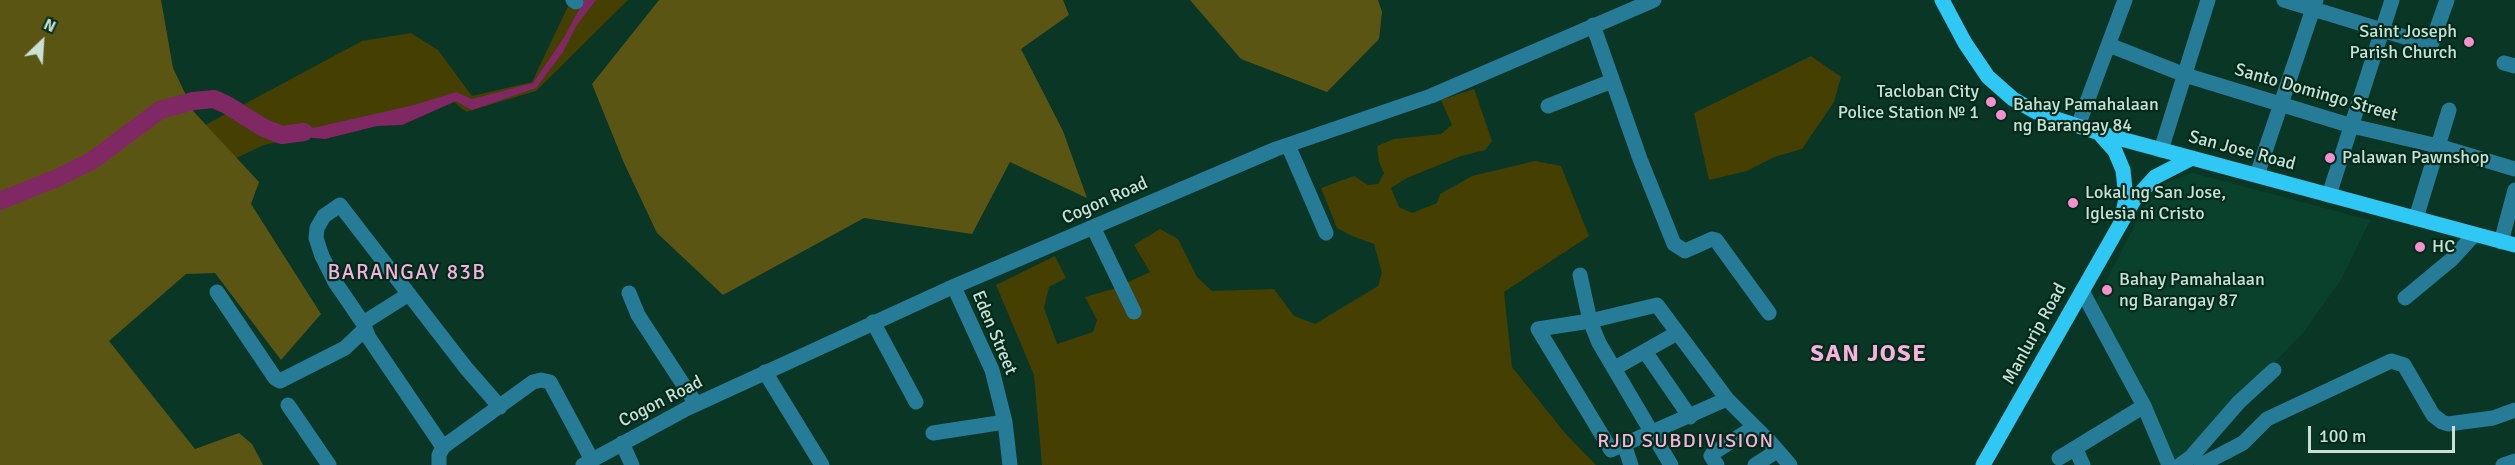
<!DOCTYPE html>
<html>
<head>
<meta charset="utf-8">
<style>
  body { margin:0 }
  #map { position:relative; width:2515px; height:465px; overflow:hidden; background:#0a3625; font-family:Signika,sans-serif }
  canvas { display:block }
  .north { position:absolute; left:12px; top:12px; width:60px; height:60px; -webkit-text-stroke:4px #002b1b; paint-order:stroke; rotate:25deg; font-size:16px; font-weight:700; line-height:24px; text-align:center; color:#cae0d4 }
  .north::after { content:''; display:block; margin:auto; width:21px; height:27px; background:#cae0d4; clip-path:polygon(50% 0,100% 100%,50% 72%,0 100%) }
  .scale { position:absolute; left:2308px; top:426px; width:147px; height:27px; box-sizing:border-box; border:3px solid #cae0d4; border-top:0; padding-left:8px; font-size:18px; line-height:21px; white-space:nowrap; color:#cae0d4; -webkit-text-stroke:4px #002b1b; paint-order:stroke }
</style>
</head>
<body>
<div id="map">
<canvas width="2515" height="465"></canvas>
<div class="north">N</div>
<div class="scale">100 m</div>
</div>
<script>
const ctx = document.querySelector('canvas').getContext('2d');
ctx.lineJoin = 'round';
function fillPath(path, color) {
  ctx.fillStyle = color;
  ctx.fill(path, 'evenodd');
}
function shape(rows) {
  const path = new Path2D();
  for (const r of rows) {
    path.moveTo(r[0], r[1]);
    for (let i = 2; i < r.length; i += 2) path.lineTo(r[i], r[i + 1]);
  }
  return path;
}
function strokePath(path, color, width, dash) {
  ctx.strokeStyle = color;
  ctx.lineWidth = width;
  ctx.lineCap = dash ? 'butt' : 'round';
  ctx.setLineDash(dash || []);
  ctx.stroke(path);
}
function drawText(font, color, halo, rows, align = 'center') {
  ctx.font = font + ' Signika,sans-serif';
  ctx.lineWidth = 4.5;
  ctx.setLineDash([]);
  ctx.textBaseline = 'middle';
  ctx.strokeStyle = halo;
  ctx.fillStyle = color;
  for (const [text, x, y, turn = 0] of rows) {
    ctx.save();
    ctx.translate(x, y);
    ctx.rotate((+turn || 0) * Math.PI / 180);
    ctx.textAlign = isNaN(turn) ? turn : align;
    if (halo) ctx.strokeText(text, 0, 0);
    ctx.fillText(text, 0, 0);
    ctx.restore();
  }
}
fillPath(shape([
  [2193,173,2370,220,2341,280,2303,333,2177,463,2095,303,2150,195,2164,183]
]), '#0a412d');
fillPath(shape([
  [571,0,628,0,536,91,466,112,453,101,264,145,0,269,0,235,362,41,411,33,438,50,472,96,532,82],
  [1811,56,1841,77,1834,102,1802,149,1774,157,1747,171,1709,180,1694,113],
  [1474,89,1492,141,1485,150,1461,156,1407,178,1391,188,1399,207,1412,213,1437,203,1440,194,1472,176,1535,161,1561,166,1589,236,1504,292,1512,367,1565,433,1596,465,1042,465,1034,375,996,285,1055,256,1066,278,1049,287,1044,308,1057,344,1093,332,1097,320,1085,297,1113,289,1150,272,1134,245,1160,229,1178,239,1197,277,1212,291,1274,289,1294,316,1315,324,1378,286,1382,273,1374,244,1352,236,1337,228,1321,188,1354,176,1368,185,1378,184,1384,173,1379,162,1377,146,1394,139,1441,134,1452,125,1441,100]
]), '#453f01');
fillPath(shape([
  [0,0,161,0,173,68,194,112,259,182,251,204,321,314,281,360,215,273,186,274,109,341,195,449,239,433,252,444,263,465,0,465],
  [659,0,1063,0,1069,15,1021,49,1063,131,1087,198,1010,162,972,234,864,218,723,295,657,233,624,163,592,84],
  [1190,0,1378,0,1382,12,1379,39,1327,92,1241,59]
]), '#5b5514');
fillPath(shape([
  [584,0,596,0,576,26,563,52,536,88,472,110,456,101,402,125,377,126,325,139,282,135,414,105,456,92,472,99,533,83,565,36]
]), '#802863');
strokePath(shape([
  [0,201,57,178,93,160,160,110,193,101,214,99,227,105,264,128,282,135,304,132]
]), '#802863', 18);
strokePath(shape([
  [573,0,576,2],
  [2284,0,2431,45,2447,0],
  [1593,25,1640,159,1674,244,1685,251,1712,239,1716,240,1769,313],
  [2109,45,2185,75,2352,126,2438,146,2515,169],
  [2504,63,2515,66],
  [1548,106,1612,81],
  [2078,126,2125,0],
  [1288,145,1326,233],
  [2161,150,2208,0],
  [2257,175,2316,0],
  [2329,195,2392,0],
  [2416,218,2449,110],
  [1093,227,1134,312],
  [2501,242,2515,190],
  [1580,275,1590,321,1599,343,1671,465],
  [954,287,992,370,1005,422,1010,465],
  [2082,291,2144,406,2169,465],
  [217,292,275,378,280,381,345,348,364,330],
  [629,293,638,315,696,404],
  [2405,298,2452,259,2474,235],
  [873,322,916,402],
  [363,323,409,294],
  [1646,353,1690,417],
  [1615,368,1677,333],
  [765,372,822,465],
  [1727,399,1611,450,1538,329,1590,321,1657,305,1727,399,1770,442,1790,465],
  [288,405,329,465],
  [933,433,1005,422],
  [622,443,632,465],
  [1624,444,1631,465],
  [443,447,369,338,363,323,335,282,322,256,316,238,317,228,324,216,340,205,466,368,500,407],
  [2075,448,2083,465],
  [2059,458,2144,406],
  [439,465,439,455,443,447,533,382,541,380,550,382,592,460],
  [583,465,686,409,948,289,1276,149,1431,96,1654,0],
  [1717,465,1711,456,1713,453,1754,427],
  [1755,465,1777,451],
  [2180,465,2191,457,2239,402,2274,370],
  [2201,465,2243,443,2267,419,2391,361,2404,365,2433,415,2442,422,2448,424,2493,418,2515,410],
  [2503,465,2515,461]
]), '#267c97', 15);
strokePath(shape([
  [1942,0,1965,43,1988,77,2013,99,2036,112,2099,133,2515,245],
  [2099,133,2115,151,2123,170,2126,199,2123,212],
  [1983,465,2134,200,2155,177,2192,158]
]), '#2fc7f4', 15);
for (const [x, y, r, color] of [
  [2469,42,6,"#f690cf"],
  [1991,102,6,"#f690cf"],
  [2001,115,6,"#f690cf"],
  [2330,158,6,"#f690cf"],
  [2073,203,6,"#f690cf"],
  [2420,247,6,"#f690cf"],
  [2107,290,6,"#f690cf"]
]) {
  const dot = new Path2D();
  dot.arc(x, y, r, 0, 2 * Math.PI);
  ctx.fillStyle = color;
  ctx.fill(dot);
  strokePath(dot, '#002b1b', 2);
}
drawText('18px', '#cae0d4', '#002b1b', [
  ["Saint Joseph",2457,32,"right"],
  ["Parish Church",2457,53,"right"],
  ["Tacloban City",1979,92,"right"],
  ["Police Station № 1",1979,113,"right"],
  ["Bahay Pamahalaan",2013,105],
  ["ng Barangay 84",2013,126],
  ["Palawan Pawnshop",2342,158],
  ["Lokal ng San Jose,",2085,193],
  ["Iglesia ni Cristo",2085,214],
  ["HC",2432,247],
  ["Bahay Pamahalaan",2119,280],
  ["ng Barangay 87",2119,301]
], 'left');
drawText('18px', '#cae0d4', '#002b1b', [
  ["Santo Domingo Street",2316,93,16],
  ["San Jose Road",2242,151,15],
  ["Cogon Road",1105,201,-24],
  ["Eden Street",994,333,67],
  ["Manlurip Road",2035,334,-61],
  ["Cogon Road",661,402,-27]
]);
ctx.letterSpacing = '1.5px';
drawText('20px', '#fab1dc', '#002b1b', [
  ["RJD SUBDIVISION",1686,442]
]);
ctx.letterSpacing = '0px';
ctx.letterSpacing = '1.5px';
drawText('21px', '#fab1dc', '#002b1b', [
  ["BARANGAY 83B",407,273]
]);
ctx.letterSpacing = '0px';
ctx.letterSpacing = '1.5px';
drawText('bold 24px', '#fab1dc', '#002b1b', [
  ["SAN JOSE",1869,355]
]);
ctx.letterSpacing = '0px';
</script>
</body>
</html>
